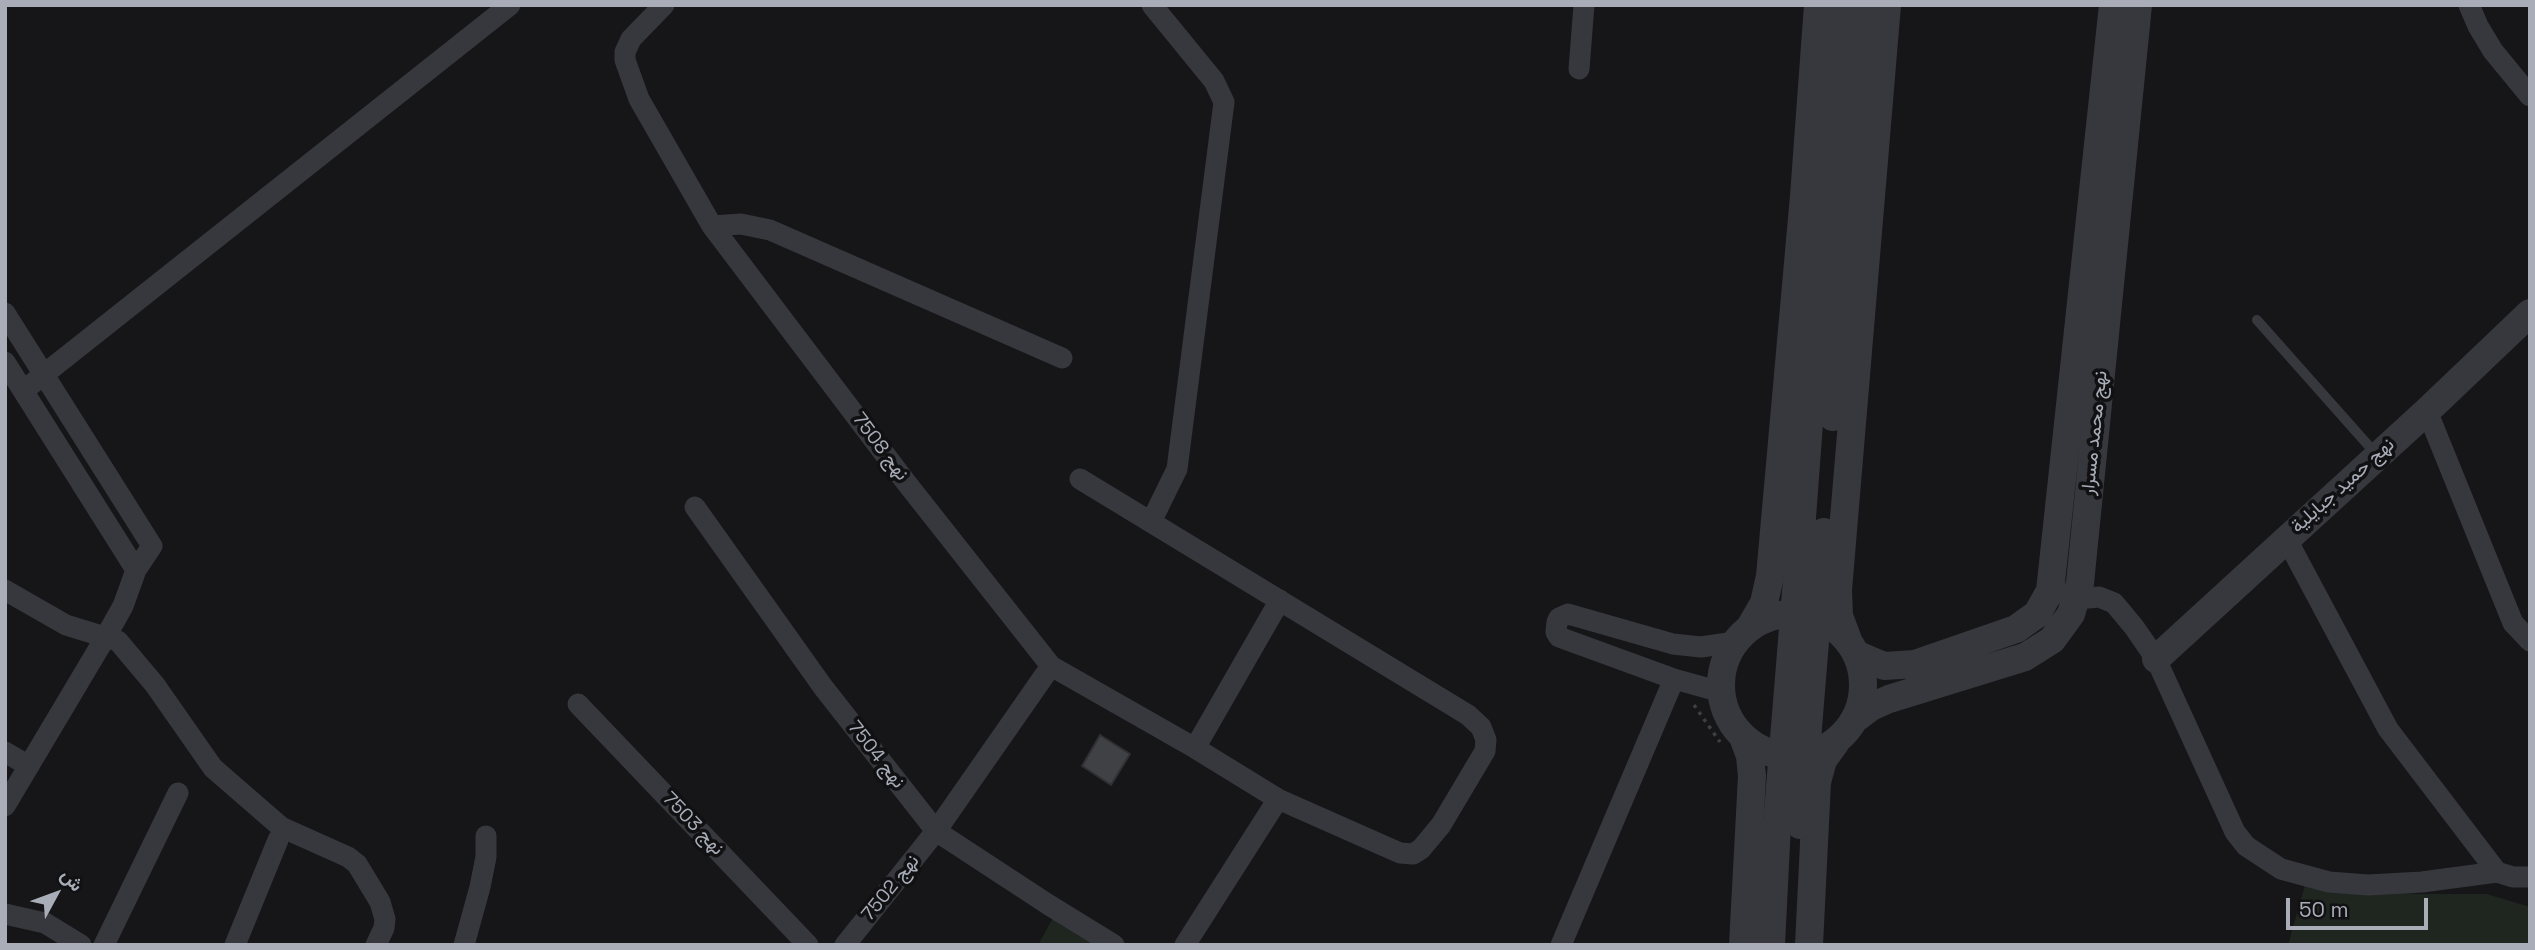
<!DOCTYPE html>
<html>
<head>
<meta charset="utf-8">
<style>
  body { margin:0 }
  #map { position:relative; width:2535px; height:950px; overflow:hidden; background:#161618; font-family:"Space Grotesk",Vazirmatn,sans-serif }
  canvas { display:block }
  .frame { position:absolute; inset:0; border:7px solid #a8adb8; pointer-events:none }
  .north { position:absolute; left:21px; top:859px; width:70px; height:70px; -webkit-text-stroke:5px #111113; paint-order:stroke; rotate:49deg; font-size:19px; font-weight:700; line-height:28px; text-align:center; color:#a8adb8 }
  .north::after { content:''; display:block; margin:auto; width:24px; height:32px; background:#a8adb8; clip-path:polygon(50% 0,100% 100%,50% 72%,0 100%) }
  .scale { position:absolute; left:2286px; top:898px; width:142px; height:32px; box-sizing:border-box; border:4px solid #a8adb8; border-top:0; padding-left:9px; font-size:21px; line-height:24px; white-space:nowrap; color:#a8adb8; -webkit-text-stroke:5px #111113; paint-order:stroke }
</style>
</head>
<body>
<div id="map">
<canvas width="2535" height="950"></canvas>
<div class="frame"></div>
<div class="north">ش</div>
<div class="scale">50 m</div>
</div>
<script>
const ctx = document.querySelector('canvas').getContext('2d');
ctx.lineJoin = 'round';
function fillPath(path, color) {
  ctx.fillStyle = color;
  ctx.fill(path, 'evenodd');
}
function shape(rows) {
  const path = new Path2D();
  for (const r of rows) {
    if (r.length === 3) {
      path.moveTo(r[0] + r[2], r[1]);
      path.arc(r[0], r[1], r[2], 0, 2 * Math.PI);
      continue;
    }
    path.moveTo(r[0], r[1]);
    for (let i = 2; i < r.length; i += 2) path.lineTo(r[i], r[i + 1]);
  }
  return path;
}
function strokePath(path, color, width, dash) {
  ctx.strokeStyle = color;
  ctx.lineWidth = width;
  ctx.lineCap = dash ? 'butt' : 'round';
  ctx.setLineDash(dash || []);
  ctx.stroke(path);
}
function drawText(font, color, halo, rows, align = 'center') {
  ctx.font = font + ' "Space Grotesk",Vazirmatn,sans-serif';
  ctx.lineWidth = 7;
  ctx.setLineDash([]);
  ctx.textBaseline = 'middle';
  ctx.strokeStyle = halo;
  ctx.fillStyle = color;
  for (const [text, x, y, turn = 0] of rows) {
    ctx.save();
    ctx.translate(x, y);
    ctx.rotate((+turn || 0) * Math.PI / 180);
    ctx.textAlign = isNaN(turn) ? turn : align;
    if (halo) ctx.strokeText(text, 0, 0);
    ctx.fillText(text, 0, 0);
    ctx.restore();
  }
}
fillPath(shape([
  [2305,885,2417,894,2487,894,2530,907,2530,945,2288,945],
  [1053,918,1101,945,1038,945]
]), '#1e261f');
const building = shape([
  [1100,735,1130,754,1111,785,1082,766,1100,735]
]);
fillPath(building, '#404145');
strokePath(building, '#303034', 2);
strokePath(shape([
  [1694,705,1720,742]
]), '#3d3f44', 3.5, [3.5, 5]);
strokePath(shape([
  [2257,320,2376,454]
]), '#37383d', 10);
strokePath(shape([
  [664,5,631,39,625,52,625,60,639,99,712,226,905,481,1051,666,1195,748,1278,799,1400,853,1413,854,1421,849,1441,825,1485,751,1486,740,1481,727,1468,715,1445,701,1080,479],
  [2469,5,2478,26,2493,51,2530,96],
  [1579,69,1584,5],
  [712,226,741,224,770,230,1062,358],
  [5,313,152,546,136,570,123,606,105,638,5,806],
  [5,362,136,570],
  [23,391,510,5],
  [2427,411,2513,623,2530,641],
  [695,507,823,687,936,831,1049,905,1114,945],
  [1151,522,1177,469,1224,102,1214,81,1152,5],
  [2286,538,2388,729,2497,872],
  [5,590,66,625,118,641,155,685,213,768,281,827,348,857,357,864,380,902,385,919,384,928,376,945],
  [2077,599,2099,597,2114,603,2134,627,2156,659,2235,832,2246,846,2281,869,2329,882,2368,885,2422,882,2497,872,2513,877,2530,877],
  [1721,692,1674,679,1559,637,1556,632,1557,622,1559,618,1568,614,1673,644,1701,647,1735,642],
  [578,704,808,945],
  [1195,748,1280,600],
  [5,752,29,766],
  [5,914,45,923,81,945],
  [104,945,178,793],
  [235,945,278,840],
  [464,945,480,887,486,857,486,836],
  [845,945,936,831,1051,666],
  [1185,945,1278,799],
  [1561,945,1674,679]
]), '#37383d', 21);
strokePath(shape([
  [1833,417,1864,5],
  [1801,531,1840,5],
  [1792,685,71],
  [1750,627,1764,603,1770,576,1804,196,1818,5],
  [1848,640,1839,616,1838,590,1887,5],
  [1856,654,1884,666,1915,664,2016,629,2037,614,2050,591,2113,5],
  [2156,659,2427,411,2530,313],
  [1855,719,1871,707,1889,699,2025,657,2052,640,2071,614,2080,583,2138,5],
  [1743,945,1752,776,1750,756,1743,737],
  [1771,945,1777,824],
  [1809,945,1817,782,1823,760,1836,742]
]), '#37383d', 28);
strokePath(shape([
  [1777,824,1801,531],
  [1800,825,1824,532]
]), '#37383d', 28);
drawText('19px', '#a8adb8', '#111113', [
  ["نهج محمد مسرار",2095,433,-84],
  ["نهج 7508",880,447,53],
  ["نهج حميد جبايلية",2343,486,-42],
  ["نهج 7504",876,755,52],
  ["نهج 7503",693,824,46],
  ["نهج 7502",891,888,-51]
]);
</script>
</body>
</html>
